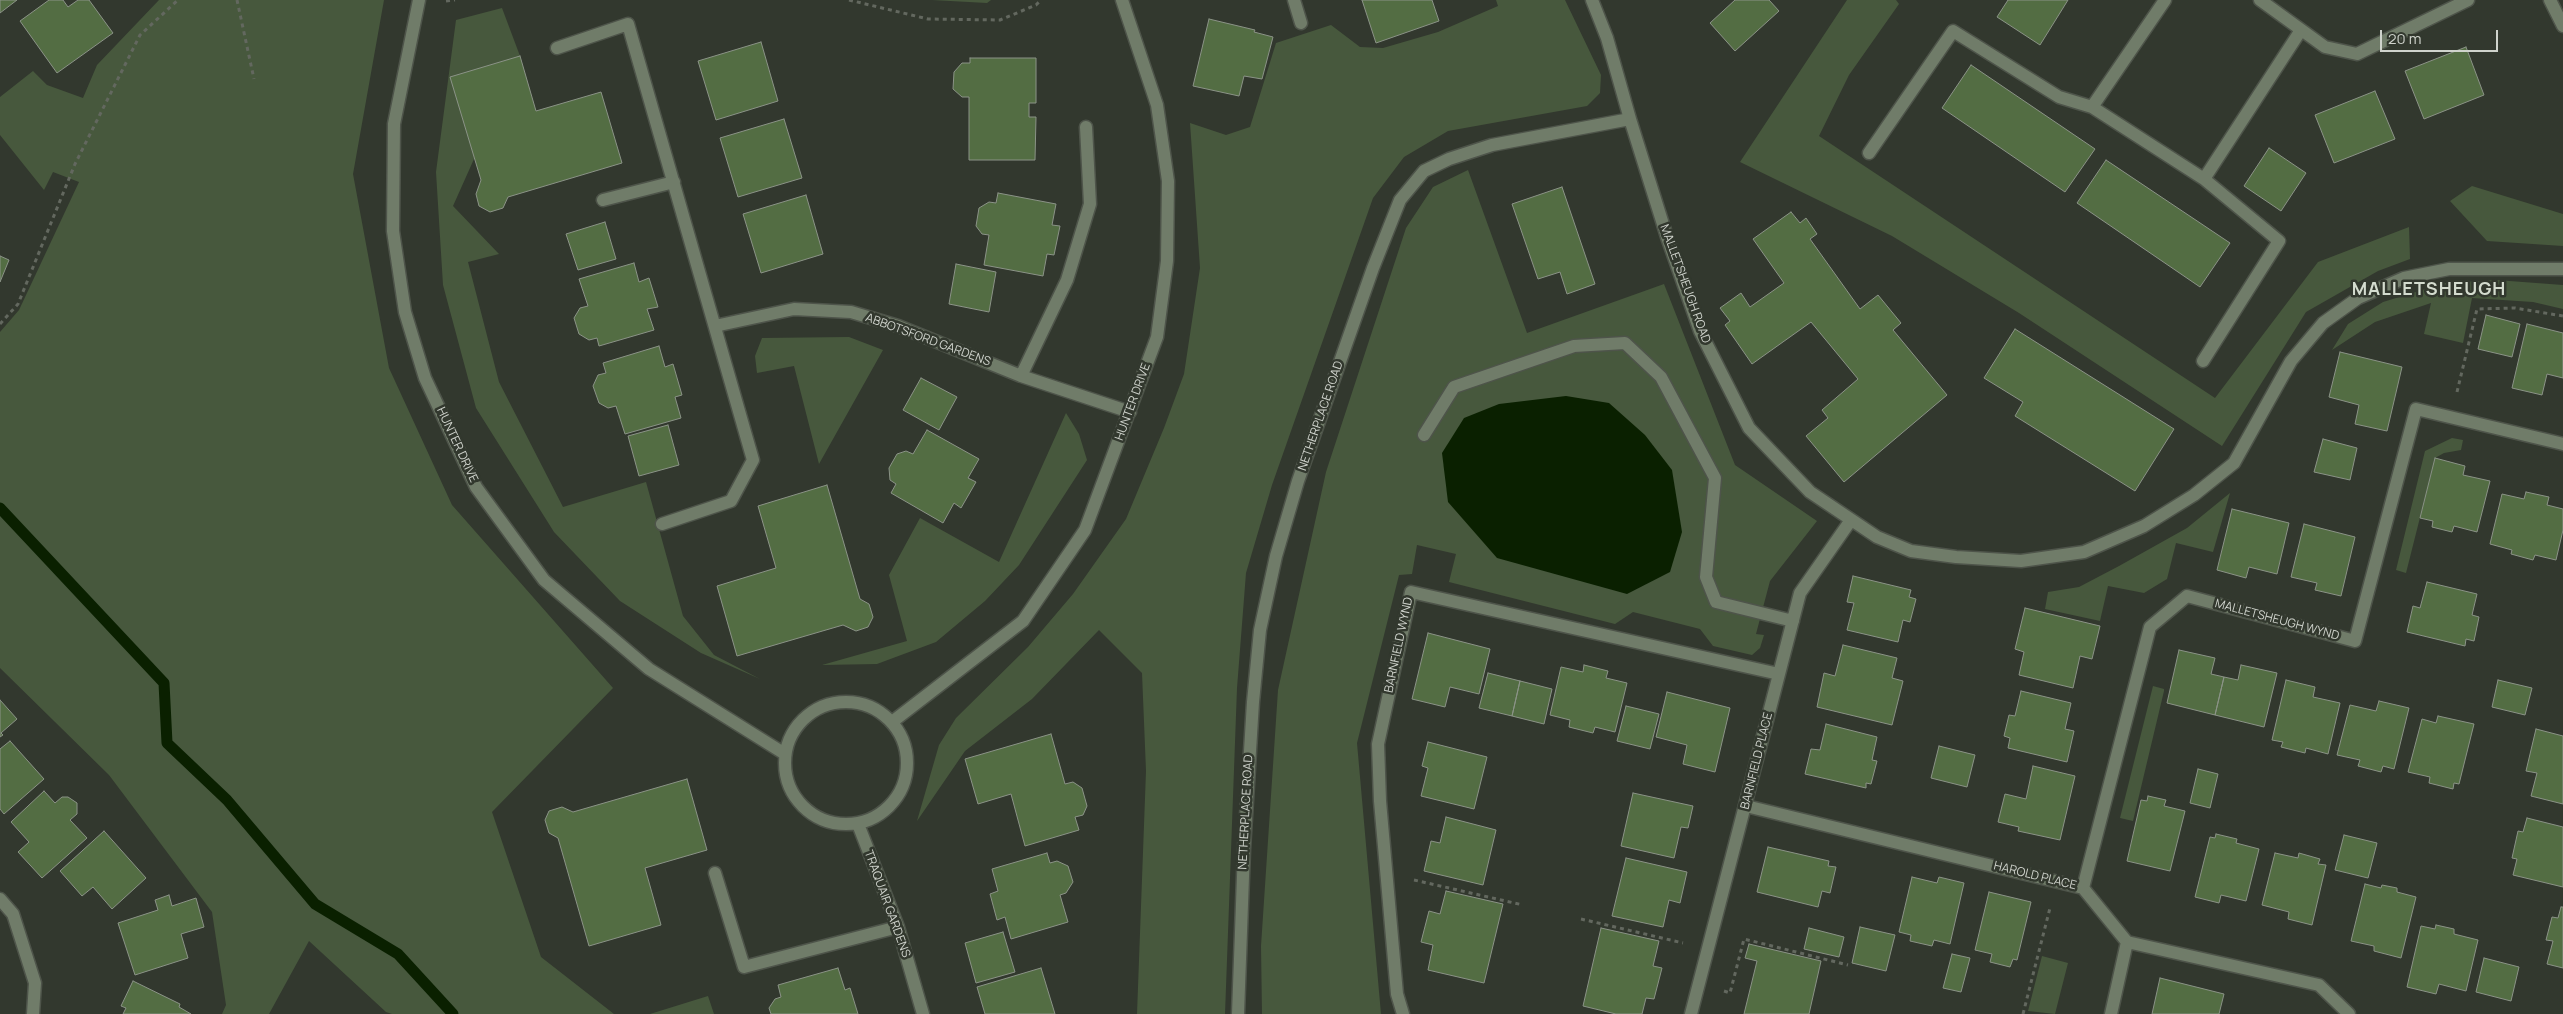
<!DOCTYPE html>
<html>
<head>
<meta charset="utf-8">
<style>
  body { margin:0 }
  #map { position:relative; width:2563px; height:1014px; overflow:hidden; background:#32382e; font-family:Manrope,sans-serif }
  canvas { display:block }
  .scale { position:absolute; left:2380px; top:30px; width:118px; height:22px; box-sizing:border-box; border:2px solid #cfd3cc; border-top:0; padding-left:6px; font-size:15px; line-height:18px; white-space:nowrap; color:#cfd3cc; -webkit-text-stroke:4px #32382e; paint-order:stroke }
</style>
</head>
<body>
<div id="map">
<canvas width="2563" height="1014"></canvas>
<div class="scale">20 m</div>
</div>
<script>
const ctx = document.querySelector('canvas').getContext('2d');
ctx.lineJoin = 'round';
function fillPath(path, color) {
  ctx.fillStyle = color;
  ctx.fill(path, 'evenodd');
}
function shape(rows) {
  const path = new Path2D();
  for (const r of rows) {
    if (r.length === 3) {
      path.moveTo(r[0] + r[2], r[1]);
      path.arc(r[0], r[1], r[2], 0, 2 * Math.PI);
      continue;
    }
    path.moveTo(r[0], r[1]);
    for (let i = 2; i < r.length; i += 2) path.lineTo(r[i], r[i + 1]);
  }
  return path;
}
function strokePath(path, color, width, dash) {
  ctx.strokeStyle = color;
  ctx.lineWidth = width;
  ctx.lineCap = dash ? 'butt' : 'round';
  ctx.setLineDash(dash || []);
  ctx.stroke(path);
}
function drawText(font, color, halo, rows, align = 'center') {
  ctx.font = font + ' Manrope,sans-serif';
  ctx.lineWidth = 5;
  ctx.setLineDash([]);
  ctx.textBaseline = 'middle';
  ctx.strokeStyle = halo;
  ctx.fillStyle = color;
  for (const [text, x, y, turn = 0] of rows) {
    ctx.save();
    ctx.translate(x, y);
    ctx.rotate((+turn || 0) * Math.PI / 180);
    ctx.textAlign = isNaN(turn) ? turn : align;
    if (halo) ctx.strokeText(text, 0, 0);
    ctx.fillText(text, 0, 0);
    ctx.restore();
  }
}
fillPath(shape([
  [159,0,384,0,353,174,389,368,452,505,613,688,492,812,541,957,614,1014,392,1014,386,1012,309,941,269,1014,222,1014,226,1005,212,912,109,775,0,668,0,332,19,310,79,182,53,172,44,190,0,135,0,97,33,71,47,85,83,98,97,65],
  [932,0,991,0,987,3],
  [1496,0,1565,0,1601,75,1600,93,1587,106,1448,131,1404,157,1373,198,1272,485,1246,573,1237,688,1225,1014,1137,1014,1146,771,1142,673,1099,630,1032,699,965,751,917,821,939,745,956,718,1028,647,1073,594,1126,519,1164,428,1184,374,1200,268,1190,123,1226,135,1250,127,1276,43,1331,25,1360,47,1383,48,1438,32,1498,6],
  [1847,0,1896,0,1899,4,1849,75,1819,136,2215,398,2318,262,2409,227,2410,259,2378,271,2306,312,2222,446,2019,313,1892,236,1740,162],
  [502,8,520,56,453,206,499,254,468,262,499,382,563,507,646,482,683,616,714,655,760,679,701,653,620,601,554,532,476,408,443,285,436,172,456,20],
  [1468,170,1527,333,1664,284,1735,465,1817,521,1770,581,1756,634,1764,635,1760,648,1752,655,1713,646,1700,629,1633,612,1615,624,1449,582,1456,554,1417,545,1412,574,1399,575,1357,743,1381,1014,1262,1014,1261,946,1278,690,1326,472,1406,228,1433,187],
  [2472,186,2563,214,2563,246,2487,241,2450,201],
  [2496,280,2563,285,2563,309,2533,302,2472,298,2463,343,2424,334,2431,303,2375,322,2332,350,2348,324,2383,302,2445,283],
  [849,337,883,350,819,464,794,366,757,373,755,356,762,338],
  [1066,413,1079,434,1087,460,1019,565,985,601,936,642,877,664,822,665,907,641,889,575,920,518,999,562],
  [2452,438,2463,440,2461,450,2444,453,2435,458,2406,573,2396,570,2425,451],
  [2230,493,2213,552,2176,543,2167,579,2144,593,2108,586,2100,621,2045,609,2048,592,2079,587,2119,566,2187,528],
  [2153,686,2164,689,2164,691,2133,821,2120,818],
  [2042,956,2068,963,2055,1014,2028,1011],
  [708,996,714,1014,650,1014]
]), '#47583d');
fillPath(shape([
  [1566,396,1609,403,1645,435,1672,470,1682,532,1670,572,1627,594,1497,558,1448,502,1442,453,1464,418,1499,404]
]), '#0a2000');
strokePath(shape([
  [0,508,164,683,167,743,227,800,315,904,398,954,453,1014]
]), '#0a2000', 11);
const building = shape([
  [0,0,17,0,0,13,0,0],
  [49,0,63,0,68,7,78,0,89,0,113,33,57,73,20,21,49,0],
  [1362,0,1432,0,1439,21,1376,43,1362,0],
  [1735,0,1769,0,1779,11,1735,51,1710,23,1735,0],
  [2008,0,2068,0,2040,45,1997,17,2008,0],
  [1209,19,1255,30,1254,32,1273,37,1262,79,1244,76,1239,96,1193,86,1209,19],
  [761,42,778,101,716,120,698,61,761,42],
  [2466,47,2484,95,2424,119,2405,71,2466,47],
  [520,56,536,111,601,92,622,163,508,197,503,208,490,212,479,206,476,194,481,180,450,77,520,56],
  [970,58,1036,58,1036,103,1029,103,1029,117,1036,117,1035,160,969,160,969,97,962,97,953,89,954,72,962,63,970,63,970,58],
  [1971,65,2095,149,2065,192,1942,108,1971,65],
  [2375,91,2395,139,2334,163,2315,115,2375,91],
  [784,119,802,178,738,197,720,138,784,119],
  [2269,148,2306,173,2281,211,2244,186,2269,148],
  [2106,160,2230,243,2200,287,2077,203,2106,160],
  [1562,187,1595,284,1567,294,1560,272,1538,279,1512,204,1562,187],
  [998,193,1056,204,1052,225,1060,226,1054,255,1047,254,1043,276,984,265,989,235,982,234,976,226,979,208,989,202,996,203,998,193],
  [806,195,823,254,761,273,743,214,806,195],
  [1791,212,1800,223,1806,218,1817,234,1810,239,1860,309,1878,295,1901,323,1893,330,1947,395,1844,482,1806,436,1828,418,1822,410,1858,379,1811,322,1752,364,1725,325,1730,321,1720,308,1741,293,1750,307,1784,283,1753,239,1791,212],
  [605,222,616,259,578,270,566,234,605,222],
  [0,256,9,260,0,282,0,256],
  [634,263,639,282,649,278,658,307,647,309,654,330,599,346,597,338,589,340,579,334,574,318,580,308,588,306,579,279,634,263],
  [956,264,996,272,989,312,949,304,956,264],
  [2486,315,2520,324,2512,357,2478,349,2486,315],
  [2527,324,2563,333,2563,378,2547,374,2542,395,2512,388,2527,324],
  [2015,329,2174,429,2135,491,2015,416,2023,402,1984,378,2015,329],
  [659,346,665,367,673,364,682,395,675,397,681,418,625,434,616,406,608,408,599,403,593,386,598,375,606,373,603,363,659,346],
  [2340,352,2402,367,2387,431,2355,424,2359,405,2329,397,2340,352],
  [921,378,957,397,939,430,903,410,921,378],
  [668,425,679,465,639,476,628,436,668,425],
  [927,430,979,459,968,478,976,482,961,508,954,503,943,523,891,493,896,484,890,480,889,468,897,454,906,451,913,454,927,430],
  [2323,439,2357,448,2350,480,2314,472,2323,439],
  [2435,458,2465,466,2463,475,2490,481,2477,532,2454,526,2452,532,2432,527,2433,521,2420,518,2435,458],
  [827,485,860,599,869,604,873,617,868,627,856,631,843,625,737,656,717,586,776,568,758,506,827,485],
  [2526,492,2549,497,2547,505,2563,509,2563,530,2556,560,2535,555,2533,560,2511,554,2512,550,2490,544,2502,494,2524,499,2526,492],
  [2232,509,2289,523,2277,574,2249,567,2246,578,2217,570,2232,509],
  [2304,524,2355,537,2341,596,2315,590,2317,583,2291,577,2304,524],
  [1853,576,1911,590,1909,597,1916,599,1910,622,1903,620,1898,642,1847,630,1854,603,1847,602,1853,576],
  [2427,582,2477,594,2472,615,2479,617,2474,641,2466,639,2465,646,2407,632,2413,606,2420,608,2427,582],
  [2025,608,2100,626,2092,659,2080,656,2073,688,2019,675,2024,652,2015,649,2025,608],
  [1428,633,1490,649,1479,694,1450,687,1445,707,1412,699,1428,633],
  [1843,645,1897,658,1892,678,1903,681,1892,725,1817,707,1824,673,1835,676,1843,645],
  [2179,650,2215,658,2211,674,2224,677,2215,715,2167,703,2179,650],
  [1584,665,1608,671,1606,678,1627,683,1615,732,1595,727,1593,733,1569,727,1570,720,1550,715,1561,667,1583,672,1584,665],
  [2241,665,2277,673,2264,727,2215,715,2224,677,2238,680,2241,665],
  [1488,673,1520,681,1512,716,1479,708,1488,673],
  [2286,680,2315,687,2313,697,2340,703,2328,754,2306,748,2305,753,2281,747,2283,742,2272,740,2286,680],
  [2498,680,2532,688,2525,715,2492,707,2498,680],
  [1520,681,1552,689,1544,724,1512,716,1520,681],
  [2021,691,2071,703,2065,729,2074,731,2067,762,2008,748,2010,738,2004,736,2009,715,2015,716,2021,691],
  [1667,692,1730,708,1715,772,1683,764,1687,745,1656,737,1667,692],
  [0,700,17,719,1,733,3,735,0,737,0,700],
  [2379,701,2409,708,2394,769,2383,766,2381,772,2358,766,2360,760,2337,755,2350,705,2376,711,2379,701],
  [1626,706,1659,714,1650,749,1617,741,1626,706],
  [2438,716,2474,724,2459,784,2454,783,2453,789,2429,783,2430,777,2408,772,2422,719,2436,723,2438,716],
  [1826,724,1877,737,1872,760,1877,761,1871,784,1866,783,1866,788,1805,774,1811,749,1820,750,1826,724],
  [2536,729,2563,736,2563,804,2531,796,2537,773,2526,771,2536,729],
  [1051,734,1065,784,1073,782,1082,788,1087,806,1083,815,1075,817,1079,830,1025,846,1011,794,978,804,965,759,1051,734],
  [10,741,44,779,4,814,0,809,0,749,10,741],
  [1428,742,1487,757,1474,809,1421,796,1428,768,1422,766,1428,742],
  [1939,746,1975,755,1967,787,1931,778,1939,746],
  [2033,766,2075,776,2060,840,2018,831,2019,827,1998,822,2005,794,2026,799,2033,766],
  [2198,769,2218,774,2210,808,2190,803,2198,769],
  [687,779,707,850,645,868,661,925,589,946,558,838,549,833,545,820,549,811,562,807,573,812,687,779],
  [44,791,55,803,62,797,68,797,77,803,77,814,70,820,87,838,42,878,18,852,29,842,11,822,44,791],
  [1633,793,1693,806,1688,828,1681,827,1674,858,1621,846,1633,793],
  [2148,796,2166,800,2164,806,2185,811,2170,871,2127,861,2141,800,2147,801,2148,796],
  [1446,817,1496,830,1483,885,1424,871,1431,841,1440,843,1446,817],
  [2527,818,2563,827,2563,887,2513,875,2517,859,2512,858,2518,831,2523,832,2527,818],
  [104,831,146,878,112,909,93,887,82,896,60,871,104,831],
  [2216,834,2237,839,2236,843,2259,849,2246,901,2221,895,2219,903,2195,897,2210,837,2215,838,2216,834],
  [2344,835,2377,843,2368,878,2335,870,2344,835],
  [1768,847,1829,861,1828,866,1836,867,1830,893,1822,891,1818,907,1757,892,1768,847],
  [1047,853,1050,863,1057,861,1068,866,1073,882,1066,893,1060,895,1068,922,1011,939,1005,917,997,920,990,894,998,891,992,869,1047,853],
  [2275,853,2298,858,2299,853,2320,859,2318,864,2326,865,2312,925,2288,919,2289,912,2262,905,2275,853],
  [1626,858,1687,872,1680,903,1669,900,1663,927,1612,916,1626,858],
  [1912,877,1937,883,1939,877,1964,883,1950,944,1934,940,1932,946,1910,941,1911,935,1899,932,1912,877],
  [2365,884,2381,888,2382,885,2397,888,2397,892,2416,897,2401,958,2374,951,2374,946,2351,941,2365,884],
  [1446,891,1503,904,1484,983,1428,970,1433,945,1421,942,1429,911,1440,914,1446,891],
  [1989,892,2031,902,2017,960,2013,959,2010,967,1990,962,1992,954,1975,950,1989,892],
  [169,895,172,906,196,898,204,927,181,934,188,958,135,975,118,923,158,910,155,900,169,895],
  [2561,907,2563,907,2563,968,2547,964,2553,941,2546,940,2552,917,2558,918,2561,907],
  [2436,925,2454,929,2454,934,2478,940,2466,991,2439,984,2436,994,2407,987,2421,926,2435,929,2436,925],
  [1860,927,1895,935,1886,971,1852,963,1860,927],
  [1601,928,1659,941,1653,966,1662,968,1654,999,1646,998,1642,1014,1616,1014,1583,1006,1601,928],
  [1809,928,1844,937,1839,957,1804,949,1809,928],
  [1003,932,1015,972,976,983,965,943,1003,932],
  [1749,944,1821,961,1809,1014,1744,1014,1757,961,1745,958,1749,944],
  [1952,954,1970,958,1961,992,1943,988,1952,954],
  [2484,958,2519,967,2511,1001,2476,992,2484,958],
  [838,968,845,990,850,988,858,1014,771,1014,769,1008,775,999,781,997,778,985,838,968],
  [1041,968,1055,1014,985,1014,977,987,1041,968],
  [2160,978,2224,994,2219,1014,2152,1014,2160,978],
  [133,981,180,1004,179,1007,191,1014,123,1014,126,1008,121,1006,133,981]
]);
fillPath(building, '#536d43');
strokePath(building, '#8b9387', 1);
const minor = shape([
  [419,0,394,124,393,231,405,312,425,378,476,487,544,580,649,669,785,754],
  [1294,0,1301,23],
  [2260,0,2325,47,2357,54,2468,0],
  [2550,0,2563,26],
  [557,48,628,24,753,460,731,501,662,524],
  [2092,107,2165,0],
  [1630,119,1667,237,1700,331,1749,428,1810,492,1877,537,1911,551,1956,557,2021,561,2084,552,2144,526,2194,495,2234,463,2291,361,2323,323,2358,298,2404,278,2449,269,2563,269],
  [1869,153,1953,31,2059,97,2092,107,2204,179,2279,241,2203,361],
  [2204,179,2301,30],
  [603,200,674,182],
  [715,326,794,309,851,312,898,326,1021,376,1130,412],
  [1021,376,1067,280,1090,204,1086,127],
  [1424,435,1454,387,1574,346,1625,343,1661,377,1715,478,1706,577,1716,602,1793,621],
  [846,763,61],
  [892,722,1023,621,1085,530,1157,337,1167,261,1168,181,1157,105,1122,0],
  [1746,806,2083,888,2127,942,2319,985,2349,1014],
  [858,824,898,927,923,1014],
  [715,873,744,967,898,927],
  [2083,888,2150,627,2187,596,2355,641,2416,409,2563,444],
  [0,899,13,914,35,983,33,1014],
  [1238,1014,1244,849,1253,702,1260,630,1276,556,1298,481,1373,268,1400,200,1424,171,1449,159,1492,145,1630,119,1607,38,1592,0],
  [1403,1014,1397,994,1380,801,1378,744,1411,592,1779,674],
  [1691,1014,1800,593,1851,520],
  [2111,1014,2127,942]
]);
strokePath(minor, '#4e544a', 15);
strokePath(shape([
  [237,0,254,79],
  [849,0,928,19,1000,20,1036,5,1041,0],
  [446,1,455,0],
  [0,324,18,304,75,164,140,35,178,0],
  [2457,392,2477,309,2515,308,2563,316],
  [1414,880,1523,905],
  [1581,919,1683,943],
  [1724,991,1730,993,1744,939,1848,965],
  [2023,1014,2050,908]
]), '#63685f', 3, [4, 4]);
strokePath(minor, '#707c69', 12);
drawText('12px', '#cfd3cc', '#32382e', [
  ["MALLETSHEUGH ROAD",1685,284,70],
  ["ABBOTSFORD GARDENS",928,340,20],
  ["HUNTER DRIVE",1133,402,-70],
  ["NETHERPLACE ROAD",1321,416,-71],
  ["HUNTER DRIVE",457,445,65],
  ["MALLETSHEUGH WYND",2277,620,15],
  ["BARNFIELD WYND",1399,645,-78],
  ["BARNFIELD PLACE",1757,761,-76],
  ["NETHERPLACE ROAD",1246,812,-87],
  ["HAROLD PLACE",2035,876,14],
  ["TRAQUAIR GARDENS",887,904,70]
]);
ctx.letterSpacing = '1px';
drawText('bold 18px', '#d4dccf', '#32382e', [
  ["MALLETSHEUGH",2429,290]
]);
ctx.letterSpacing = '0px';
</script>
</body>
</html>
